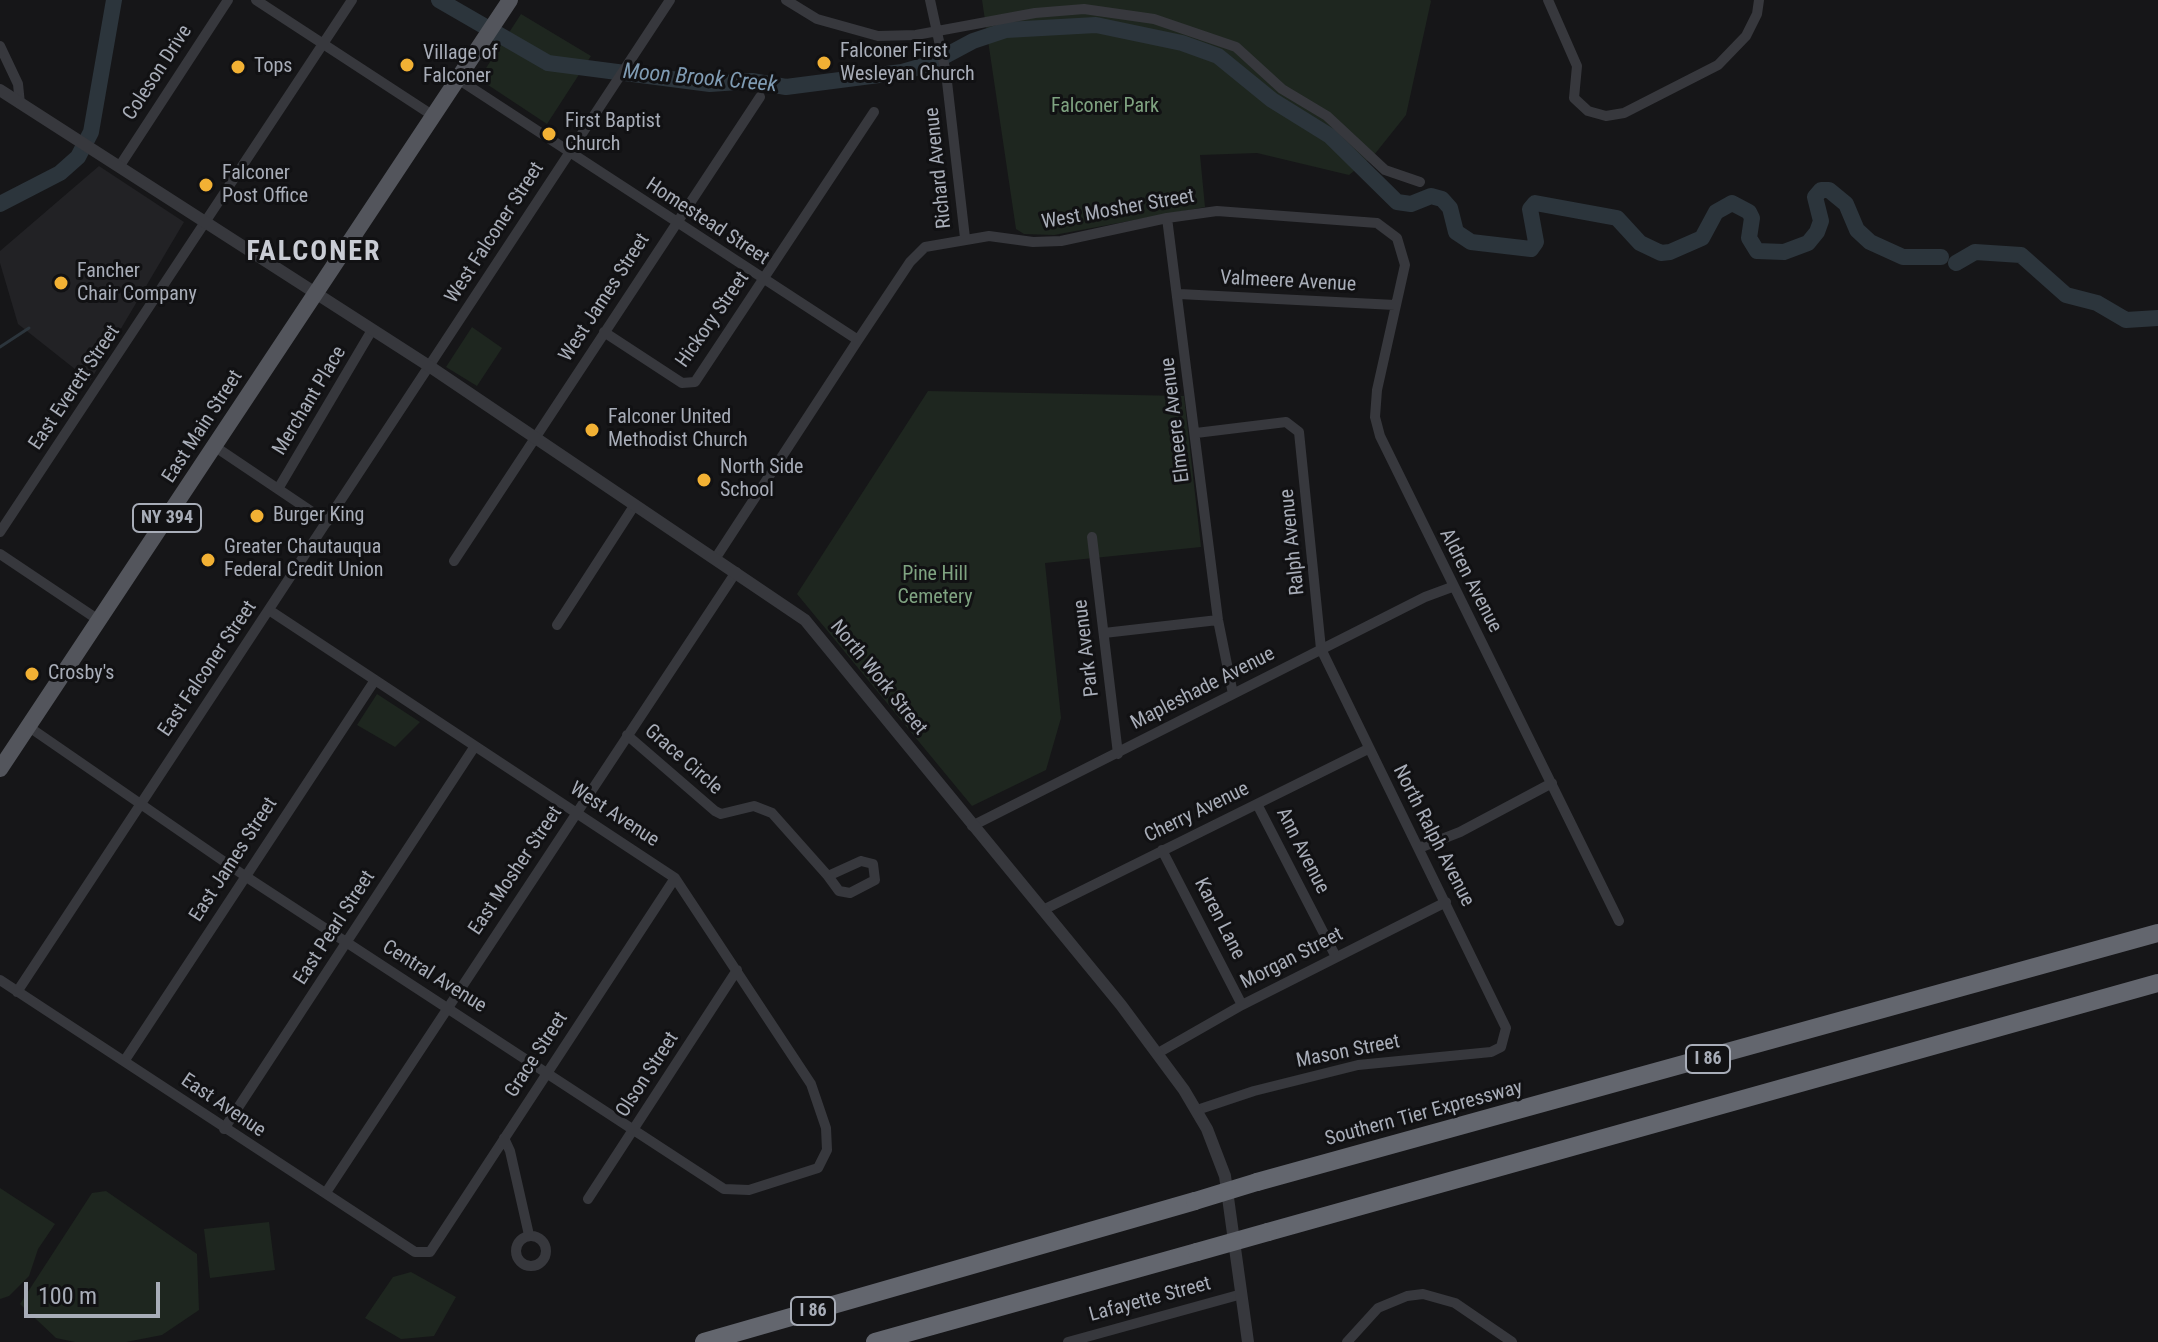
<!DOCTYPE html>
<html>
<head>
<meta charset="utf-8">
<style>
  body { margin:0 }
  #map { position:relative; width:2158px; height:1342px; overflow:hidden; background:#161618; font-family:"Roboto Condensed",sans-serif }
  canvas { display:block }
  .scale { position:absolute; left:24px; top:1282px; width:136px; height:36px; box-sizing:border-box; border:4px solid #a8adb8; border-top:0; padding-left:10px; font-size:24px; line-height:28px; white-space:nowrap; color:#a8adb8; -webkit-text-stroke:6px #111113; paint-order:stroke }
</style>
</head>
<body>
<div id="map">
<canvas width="2158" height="1342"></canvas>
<div class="scale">100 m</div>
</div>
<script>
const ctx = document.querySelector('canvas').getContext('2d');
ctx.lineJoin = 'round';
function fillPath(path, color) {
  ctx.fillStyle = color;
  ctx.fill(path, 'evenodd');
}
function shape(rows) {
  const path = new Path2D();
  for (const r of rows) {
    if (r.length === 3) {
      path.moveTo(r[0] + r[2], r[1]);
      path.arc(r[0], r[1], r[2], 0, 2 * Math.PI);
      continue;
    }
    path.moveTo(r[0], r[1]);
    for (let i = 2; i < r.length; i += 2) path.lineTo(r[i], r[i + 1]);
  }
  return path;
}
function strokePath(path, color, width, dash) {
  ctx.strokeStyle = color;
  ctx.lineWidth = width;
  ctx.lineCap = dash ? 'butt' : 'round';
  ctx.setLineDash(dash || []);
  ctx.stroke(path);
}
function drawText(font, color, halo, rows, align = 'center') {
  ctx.font = font + ' "Roboto Condensed",sans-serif';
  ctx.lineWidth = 6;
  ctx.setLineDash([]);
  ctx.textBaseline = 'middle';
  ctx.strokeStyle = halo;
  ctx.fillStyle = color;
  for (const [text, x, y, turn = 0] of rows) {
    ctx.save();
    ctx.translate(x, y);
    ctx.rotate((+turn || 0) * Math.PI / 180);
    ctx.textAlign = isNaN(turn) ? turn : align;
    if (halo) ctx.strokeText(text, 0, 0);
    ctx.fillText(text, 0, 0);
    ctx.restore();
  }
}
fillPath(shape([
  [99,166,184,222,90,381,18,324,0,263,0,251]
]), '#222225');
fillPath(shape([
  [982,0,1430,0,1431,1,1406,115,1374,155,1349,175,1257,153,1200,155,1205,207,1054,235,1024,234,1016,229],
  [521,14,591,56,547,124,479,79],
  [472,327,502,348,477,386,446,367],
  [928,391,1184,396,1201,547,1045,563,1061,718,1046,770,972,806,797,594],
  [377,694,420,722,395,747,357,725],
  [0,1188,55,1224,38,1249,29,1276,9,1296,0,1299],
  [106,1191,197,1254,199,1310,162,1335,126,1342,75,1342,56,1338,20,1304,92,1193],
  [269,1222,275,1270,210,1278,204,1229],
  [411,1272,456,1297,434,1336,401,1339,365,1318,393,1277]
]), '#1e261f');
strokePath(shape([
  [0,347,29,328]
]), '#2c353c', 3);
strokePath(shape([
  [439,0,548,63,710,84,752,81,786,87,902,72,930,64,973,41,1006,30,1096,25,1182,43,1218,56,1272,100,1330,136,1397,202,1411,204,1431,196,1442,199,1450,208,1456,232,1471,242,1531,249,1536,242,1530,209,1535,203,1617,218,1640,243,1661,253,1670,252,1702,238,1716,212,1732,203,1749,212,1752,218,1749,238,1757,251,1784,252,1808,243,1817,232,1821,221,1815,197,1821,190,1829,190,1846,204,1857,230,1870,242,1903,257,1941,257],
  [0,204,60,173,78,157,91,132,114,0],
  [1956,263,1975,252,2021,255,2066,295,2097,303,2126,320,2158,318]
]), '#2c353c', 16);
strokePath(shape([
  [256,0,432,115],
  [786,0,817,19,878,36,916,35,1035,13,1084,9,1154,19,1236,47,1282,89,1327,116,1385,170,1420,182],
  [930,0,946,73,965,238],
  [1548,0,1577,66,1574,98,1588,111,1606,116,1624,113,1718,65,1746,36,1757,14,1759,0],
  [0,46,18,84,20,104],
  [458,79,858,340],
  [119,167,228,0],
  [1167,218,1218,620,1233,694],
  [1179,294,1395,305],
  [604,332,682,383,695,382,874,112],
  [1196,433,1286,422,1299,432,1321,649,1506,1028,1501,1047,1491,1052,1358,1065,1254,1091,1197,1110],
  [214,446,327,522],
  [278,489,372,330],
  [0,532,352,0],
  [1092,537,1118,754],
  [0,554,100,621],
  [715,559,858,340,910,262,925,247,989,236,1033,242,1061,241,1167,218,1217,211,1377,223,1397,238,1405,265,1377,390,1375,417,1380,436,1619,921],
  [454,561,760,97],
  [557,625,634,506],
  [1104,633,1218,620],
  [29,727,245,876,724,1189,749,1190,818,1168,827,1150,826,1128,811,1084,675,878,269,610],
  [627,735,715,811,721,814,754,806,772,813,828,876],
  [1257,804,1336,957],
  [972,826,1425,597,1452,587],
  [1419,848,1460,832,1552,783],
  [1162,850,1242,1005],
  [861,861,873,864,875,880,850,893,839,891,828,876,861,861],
  [1043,910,1368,749],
  [0,980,415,1252,430,1252,675,878],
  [17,992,670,0],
  [1158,1053,1242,1005,1446,902],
  [125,1060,375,680],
  [224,1129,475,746],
  [504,1138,510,1151,529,1235],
  [327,1191,736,572],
  [588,1199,737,970],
  [531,1251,15],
  [1068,1342,1242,1294],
  [1347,1342,1378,1308,1407,1296,1423,1294,1455,1303,1512,1342]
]), '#37383d', 10);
strokePath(shape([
  [0,90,429,366,805,620,1121,1005,1184,1090,1207,1129,1225,1176,1248,1342]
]), '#37383d', 12);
strokePath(shape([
  [0,769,510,0]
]), '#53555c', 16);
strokePath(shape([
  [1257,1182,2158,933],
  [1268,1232,2158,983],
  [704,1342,1195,1201],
  [875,1342,1197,1252]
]), '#63666e', 18);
strokePath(shape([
  [1195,1201,1257,1182],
  [1197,1252,1268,1232]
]), '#63666e', 18);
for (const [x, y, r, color] of [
  [824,63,8,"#f2b134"],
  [407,65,8,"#f2b134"],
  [238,67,8,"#f2b134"],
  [549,134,8,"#f2b134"],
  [206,185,8,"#f2b134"],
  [61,283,8,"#f2b134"],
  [592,430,8,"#f2b134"],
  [704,480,8,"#f2b134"],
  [257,516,8,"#f2b134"],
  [208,560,8,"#f2b134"],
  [32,674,8,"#f2b134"]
]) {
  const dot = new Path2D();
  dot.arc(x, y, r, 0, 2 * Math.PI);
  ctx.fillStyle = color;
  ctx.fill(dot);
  strokePath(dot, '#111113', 3);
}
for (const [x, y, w] of [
  [167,518,68],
  [1708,1059,44],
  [813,1311,44]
]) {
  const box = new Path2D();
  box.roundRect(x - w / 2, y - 14, w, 28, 6);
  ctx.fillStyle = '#111113';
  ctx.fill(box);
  strokePath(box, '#a8adb8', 2);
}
drawText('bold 18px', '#a8adb8', null, [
  ["NY 394",167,518],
  ["I 86",1708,1059],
  ["I 86",813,1311]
]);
drawText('20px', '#a8adb8', '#111113', [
  ["Falconer First",840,52],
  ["Wesleyan Church",840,75],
  ["Village of",423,54],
  ["Falconer",423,77],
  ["Tops",254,67],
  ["First Baptist",565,122],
  ["Church",565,145],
  ["Falconer",222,174],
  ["Post Office",222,197],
  ["Fancher",77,272],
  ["Chair Company",77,295],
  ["Falconer United",608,418],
  ["Methodist Church",608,441],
  ["North Side",720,468],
  ["School",720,491],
  ["Burger King",273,516],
  ["Greater Chautauqua",224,548],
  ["Federal Credit Union",224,571],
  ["Crosby's",48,674]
], 'left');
drawText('20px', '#a8adb8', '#111113', [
  ["Coleson Drive",158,73,-57],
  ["Richard Avenue",939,168,-96],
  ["West Mosher Street",1118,210,-10],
  ["Homestead Street",707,222,33],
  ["West Falconer Street",495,233,-57],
  ["Valmeere Avenue",1288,282,3],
  ["West James Street",605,298,-57],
  ["Hickory Street",713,320,-55],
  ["East Everett Street",75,388,-56],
  ["Merchant Place",310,401,-59],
  ["Elmeere Avenue",1176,420,-97],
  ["East Main Street",203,427,-57],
  ["Ralph Avenue",1293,542,-96],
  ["Aldren Avenue",1470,581,63],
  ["Park Avenue",1087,648,-97],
  ["East Falconer Street",208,669,-56],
  ["North Work Street",878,678,51],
  ["Mapleshade Avenue",1203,689,-27],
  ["Grace Circle",683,760,41],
  ["Cherry Avenue",1197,813,-26],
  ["West Avenue",614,815,33],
  ["North Ralph Avenue",1433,836,63],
  ["Ann Avenue",1302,851,63],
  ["East James Street",234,860,-57],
  ["East Mosher Street",516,871,-56],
  ["Karen Lane",1219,919,63],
  ["East Pearl Street",335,928,-57],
  ["Morgan Street",1292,959,-27],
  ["Central Avenue",434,977,32],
  ["Mason Street",1348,1052,-11],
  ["Grace Street",537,1055,-57],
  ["Olson Street",648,1075,-57],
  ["East Avenue",223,1106,34],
  ["Southern Tier Expressway",1424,1114,-15],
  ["Lafayette Street",1150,1300,-15]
]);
drawText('20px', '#7fa381', '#111113', [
  ["Falconer Park",1105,107],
  ["Pine Hill",935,575],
  ["Cemetery",935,598]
]);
drawText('italic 22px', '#7f9bb3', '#111113', [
  ["Moon Brook Creek",700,79,5]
]);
ctx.letterSpacing = '2px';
drawText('bold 28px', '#c9ccd4', '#111113', [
  ["FALCONER",314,253]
]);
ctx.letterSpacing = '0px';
</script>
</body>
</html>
